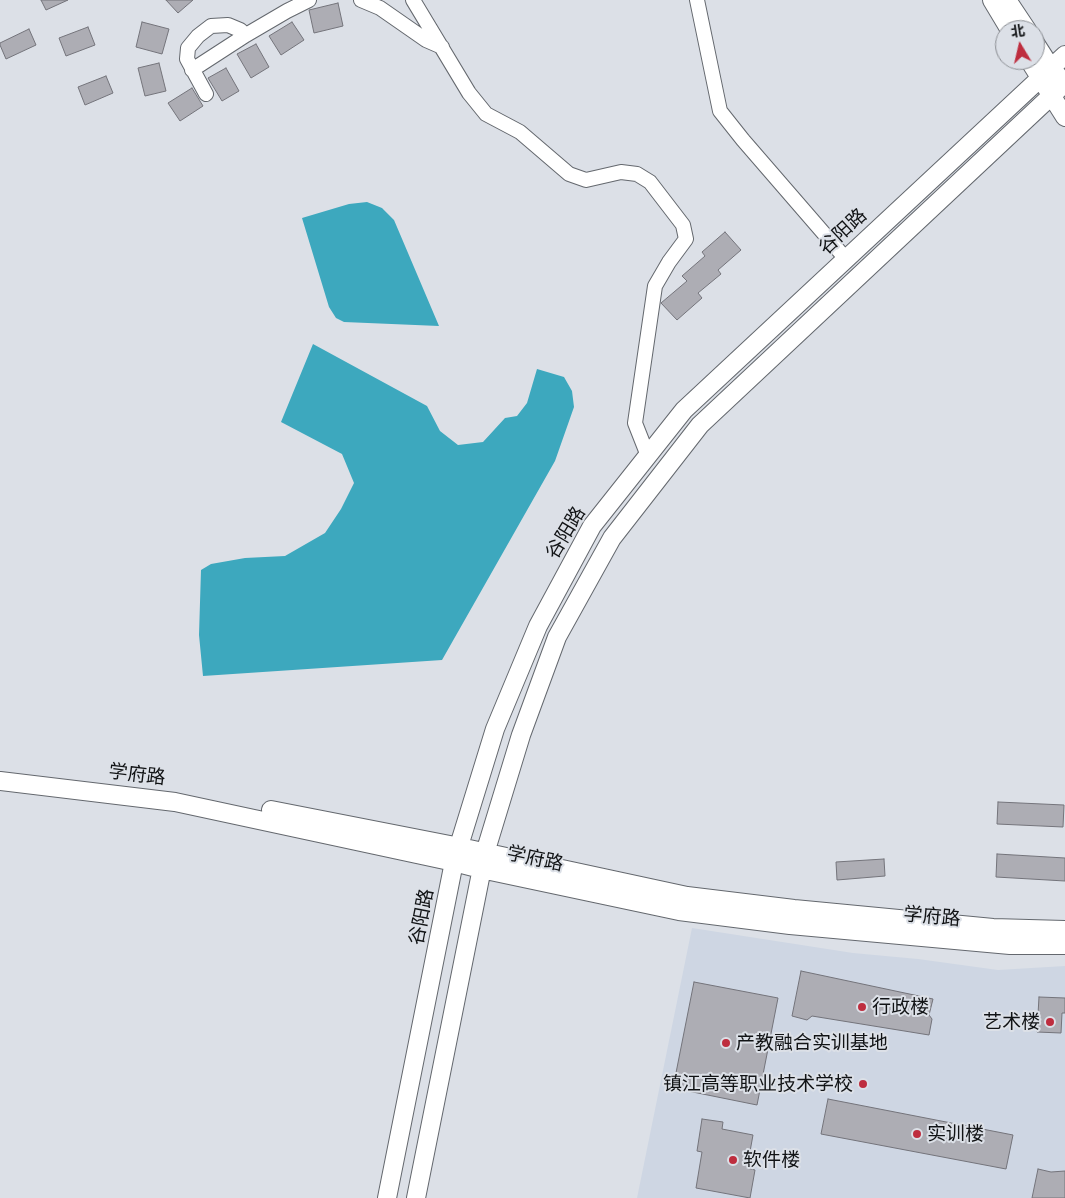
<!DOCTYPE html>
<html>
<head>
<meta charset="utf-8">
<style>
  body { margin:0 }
  #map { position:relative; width:1065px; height:1198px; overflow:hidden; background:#dce0e7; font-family:Cabin,"Noto Sans SC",sans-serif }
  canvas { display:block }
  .north { position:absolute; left:995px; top:20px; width:50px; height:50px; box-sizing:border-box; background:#dce0e7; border:1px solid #8b8e93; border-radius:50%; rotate:351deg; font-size:14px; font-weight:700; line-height:20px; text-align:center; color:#111315 }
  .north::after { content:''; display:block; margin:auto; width:18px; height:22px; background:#be2d3e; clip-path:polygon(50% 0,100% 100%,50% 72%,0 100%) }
</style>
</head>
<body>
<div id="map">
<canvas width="1065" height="1198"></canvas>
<div class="north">北</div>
</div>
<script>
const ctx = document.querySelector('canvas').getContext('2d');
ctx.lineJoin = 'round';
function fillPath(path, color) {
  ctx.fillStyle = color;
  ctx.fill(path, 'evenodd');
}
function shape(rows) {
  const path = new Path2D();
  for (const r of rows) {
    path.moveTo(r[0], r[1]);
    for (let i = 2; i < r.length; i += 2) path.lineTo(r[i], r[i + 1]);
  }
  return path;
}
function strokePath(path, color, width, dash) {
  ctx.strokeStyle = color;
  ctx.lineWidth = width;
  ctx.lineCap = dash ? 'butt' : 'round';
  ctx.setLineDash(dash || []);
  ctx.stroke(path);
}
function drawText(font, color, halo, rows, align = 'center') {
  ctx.font = font + ' Cabin,"Noto Sans SC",sans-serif';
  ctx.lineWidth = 4;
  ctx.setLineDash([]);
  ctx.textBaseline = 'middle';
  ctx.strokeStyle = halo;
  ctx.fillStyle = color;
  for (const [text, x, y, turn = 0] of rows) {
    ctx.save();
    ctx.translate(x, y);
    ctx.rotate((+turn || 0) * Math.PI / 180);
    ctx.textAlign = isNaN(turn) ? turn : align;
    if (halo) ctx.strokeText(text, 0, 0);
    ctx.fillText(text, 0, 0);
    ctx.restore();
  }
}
fillPath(shape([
  [692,928,853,953,918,959,998,970,1065,966,1065,1198,637,1198]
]), '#ced6e3');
fillPath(shape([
  [367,202,382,208,394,220,439,326,344,322,336,318,329,307,302,218,349,204],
  [313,344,427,406,440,431,458,445,483,442,505,418,517,416,527,403,537,369,564,377,572,391,574,407,555,461,442,660,203,676,199,635,201,570,211,564,245,558,285,556,325,533,341,509,354,483,342,454,281,422]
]), '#3da8be');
const building = shape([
  [41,0,68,0,46,10,41,0],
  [166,0,193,0,178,13,166,0],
  [338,3,343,26,314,33,309,10,338,3],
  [142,22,169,29,162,54,136,47,142,22],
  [292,22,304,40,281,55,269,36,292,22],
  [88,27,95,45,66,56,59,38,88,27],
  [29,29,36,45,6,59,0,45,0,43,29,29],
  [256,44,269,67,251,78,237,54,256,44],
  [159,63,166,91,145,96,138,68,159,63],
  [226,68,239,91,222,101,208,78,226,68],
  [106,76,113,93,85,105,78,87,106,76],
  [192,88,203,106,180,121,168,103,192,88],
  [725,232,741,250,718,270,721,274,698,293,702,298,677,320,661,303,687,281,682,276,705,256,702,252,725,232],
  [998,802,1064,805,1063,827,997,824,998,802],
  [997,854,1065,858,1065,881,996,877,997,854],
  [884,859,885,876,837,880,836,862,884,859],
  [801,971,933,999,929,1015,932,1019,929,1035,812,1016,807,1020,792,1016,801,971],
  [694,982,778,998,757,1105,673,1088,694,982],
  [1039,997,1065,998,1065,1013,1062,1013,1061,1033,1037,1032,1039,997],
  [828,1099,1013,1135,1006,1169,821,1134,828,1099],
  [702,1119,723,1122,722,1129,753,1135,747,1168,755,1170,750,1198,696,1188,702,1152,697,1151,702,1119],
  [1038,1169,1051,1172,1065,1171,1065,1198,1032,1198,1038,1169]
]);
fillPath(building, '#adadb4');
strokePath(building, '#74747b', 1);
const minor = shape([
  [361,0,380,8,426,40,442,47],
  [413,0,469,93,486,114,520,132,569,174,586,180,621,172,637,174,650,182,683,225,686,239,669,262,655,286,635,423,648,456],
  [697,0,720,111,743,140,846,259],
  [192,70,246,35,287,11,309,0],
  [206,94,187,59,188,48,198,36,211,26,228,25,240,30,246,35]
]);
const major = shape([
  [992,0,1010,30],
  [1007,0,1027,30],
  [1035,43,1051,68,1058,76],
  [1029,60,1065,117],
  [0,781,175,802,454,862,481,869,679,911,790,925,1010,945,1065,945],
  [271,810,460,847,687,896,794,909,993,928,1065,930],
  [387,1198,454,862,495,729,538,626,592,526,684,410,1065,55],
  [416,1198,485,853,521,735,557,637,612,538,700,425,1065,83]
]);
strokePath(minor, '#64686e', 16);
strokePath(major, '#64686e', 20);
strokePath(minor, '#fff', 14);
strokePath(major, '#fff', 18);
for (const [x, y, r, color] of [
  [862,1007,5,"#be2d3e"],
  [1050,1022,5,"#be2d3e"],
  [726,1043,5,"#be2d3e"],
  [863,1084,5,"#be2d3e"],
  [917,1134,5,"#be2d3e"],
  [733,1160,5,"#be2d3e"]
]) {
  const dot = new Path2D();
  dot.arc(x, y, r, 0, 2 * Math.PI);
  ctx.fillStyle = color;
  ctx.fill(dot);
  strokePath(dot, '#dce0e7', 2);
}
drawText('19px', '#111315', '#dce0e7', [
  ["谷阳路",843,232,-43],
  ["谷阳路",566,533,-59],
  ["学府路",137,775,7],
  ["学府路",535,859,12],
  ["谷阳路",422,917,-79],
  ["学府路",932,917,5]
]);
drawText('19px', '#111315', '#dce0e7', [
  ["行政楼",872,1007],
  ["艺术楼",1040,1022,"right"],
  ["产教融合实训基地",736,1043],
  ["镇江高等职业技术学校",853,1084,"right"],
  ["实训楼",927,1134],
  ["软件楼",743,1160]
], 'left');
</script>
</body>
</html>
